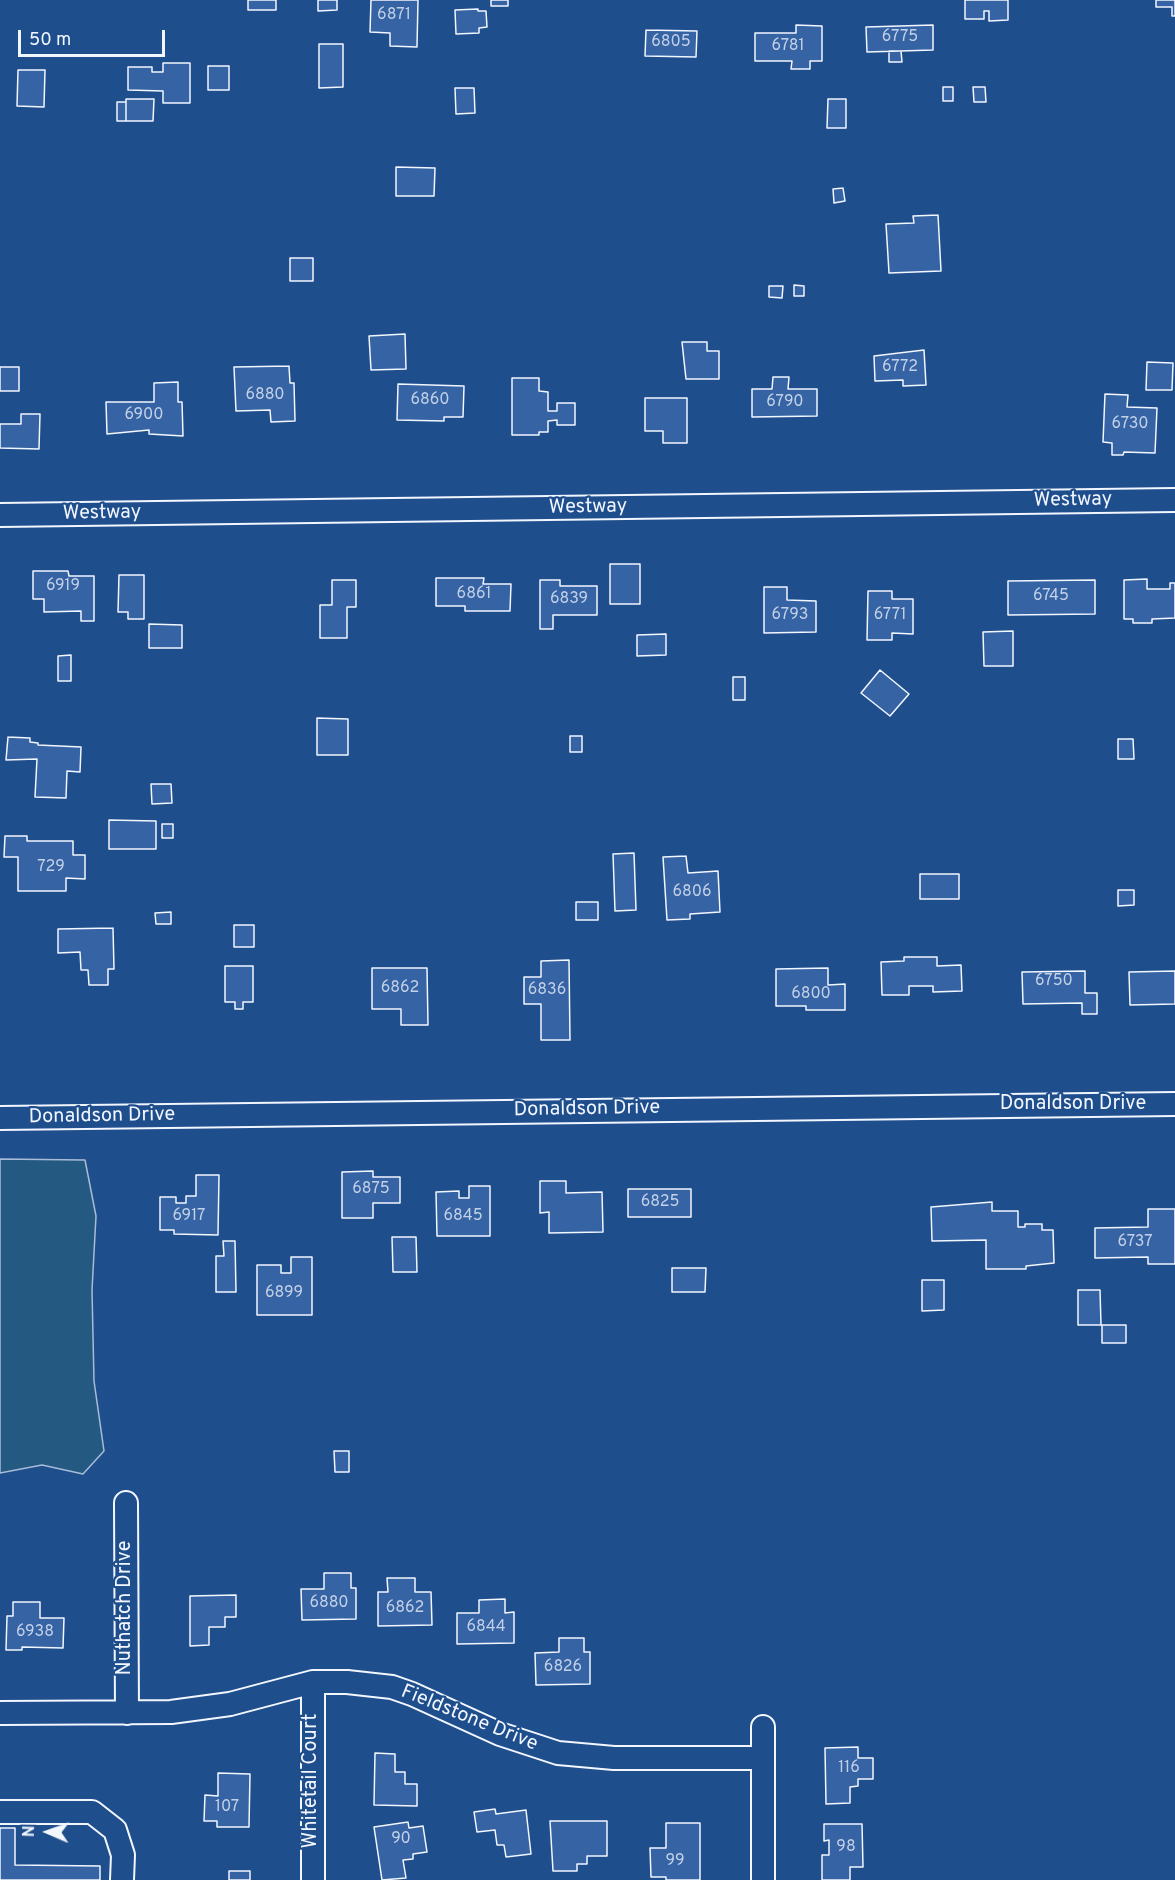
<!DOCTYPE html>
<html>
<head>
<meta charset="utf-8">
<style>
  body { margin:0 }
  #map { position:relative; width:1175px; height:1880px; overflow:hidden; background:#1f4e8c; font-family:Overpass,sans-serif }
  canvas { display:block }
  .north { position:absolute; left:18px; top:1802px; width:60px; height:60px; -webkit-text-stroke:4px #1f4e8c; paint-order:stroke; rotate:272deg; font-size:16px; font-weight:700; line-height:24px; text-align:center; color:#f2f6ff }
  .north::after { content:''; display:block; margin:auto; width:21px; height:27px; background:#f2f6ff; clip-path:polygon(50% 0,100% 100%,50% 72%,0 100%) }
  .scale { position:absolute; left:18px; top:30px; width:147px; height:27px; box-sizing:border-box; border:3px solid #f2f6ff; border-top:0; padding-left:8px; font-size:18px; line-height:21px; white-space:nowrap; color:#f2f6ff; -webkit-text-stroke:4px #1f4e8c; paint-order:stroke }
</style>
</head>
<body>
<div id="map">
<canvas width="1175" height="1880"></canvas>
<div class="north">N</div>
<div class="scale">50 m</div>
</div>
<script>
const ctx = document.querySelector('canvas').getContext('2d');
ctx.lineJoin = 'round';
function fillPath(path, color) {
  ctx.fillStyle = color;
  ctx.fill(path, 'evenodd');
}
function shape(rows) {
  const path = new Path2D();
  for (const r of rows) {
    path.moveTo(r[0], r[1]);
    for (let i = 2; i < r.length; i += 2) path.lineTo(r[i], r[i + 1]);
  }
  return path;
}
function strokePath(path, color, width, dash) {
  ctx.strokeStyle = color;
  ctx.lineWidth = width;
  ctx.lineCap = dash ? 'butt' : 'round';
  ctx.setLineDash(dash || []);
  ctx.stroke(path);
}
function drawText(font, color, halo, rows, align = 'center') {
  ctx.font = font + ' Overpass,sans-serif';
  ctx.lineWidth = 4.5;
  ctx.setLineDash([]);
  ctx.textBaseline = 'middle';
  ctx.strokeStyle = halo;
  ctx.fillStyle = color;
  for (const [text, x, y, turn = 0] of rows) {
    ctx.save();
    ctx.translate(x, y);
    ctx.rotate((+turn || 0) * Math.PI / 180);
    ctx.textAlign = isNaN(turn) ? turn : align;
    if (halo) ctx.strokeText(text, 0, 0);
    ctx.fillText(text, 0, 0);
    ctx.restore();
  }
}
const green = shape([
  [0,1159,85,1160,96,1216,92,1290,94,1381,104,1451,83,1474,42,1465,0,1473,0,1159]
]);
fillPath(green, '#245a82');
strokePath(green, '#a8bbd7', 1.5);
const building = shape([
  [248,0,276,0,276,10,248,10,248,0],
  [318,0,337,0,337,10,318,11,318,0],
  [371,0,418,0,417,47,390,46,390,33,370,32,371,0],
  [491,0,508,0,508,6,491,6,491,0],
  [965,0,1008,0,1008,20,989,21,989,11,984,11,984,19,965,19,965,0],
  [1156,0,1175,0,1175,16,1172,16,1172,7,1156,7,1156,0],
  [478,9,478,11,486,11,487,27,479,28,479,33,456,34,455,10,478,9],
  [796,25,822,26,822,61,810,61,810,69,791,69,792,61,755,61,755,33,796,33,796,25],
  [933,25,933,50,867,52,866,27,933,25],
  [646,30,697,31,696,57,645,56,646,30],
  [319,44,343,44,343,87,319,88,319,44],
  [889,51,901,51,902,62,889,62,889,51],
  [163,63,190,63,190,103,163,103,163,91,128,90,128,67,152,67,152,72,163,72,163,63],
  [208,66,229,66,229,90,208,90,208,66],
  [18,70,45,70,44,107,17,106,18,70],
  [943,87,953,87,953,101,943,101,943,87],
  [973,87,985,87,986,102,974,102,973,87],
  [455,88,474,88,475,113,456,114,455,88],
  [126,99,154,99,153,121,126,121,126,99],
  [828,99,846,99,846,128,827,128,828,99],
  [117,102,126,102,126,121,117,121,117,102],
  [396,167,435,168,434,196,396,196,396,167],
  [843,188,845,201,834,203,833,189,843,188],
  [938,215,941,271,889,273,886,224,914,223,913,216,938,215],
  [290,258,313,258,313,281,290,281,290,258],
  [794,285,804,286,804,296,794,296,794,285],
  [769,286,783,286,782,298,769,297,769,286],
  [405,334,406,369,371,370,369,336,405,334],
  [682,342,707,342,707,351,719,351,719,379,686,379,682,342],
  [924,350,926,385,903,386,903,380,875,381,874,356,924,350],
  [1147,362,1173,363,1172,390,1146,390,1147,362],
  [289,366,290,383,294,383,295,421,271,422,270,410,236,411,234,367,289,366],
  [0,367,19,367,19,391,0,391,0,367],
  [773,377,789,377,788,389,817,389,817,416,752,417,752,389,772,389,773,377],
  [512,378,539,378,539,391,548,392,548,411,557,411,557,403,575,403,575,425,557,425,557,420,548,421,548,432,539,432,539,435,512,435,512,378],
  [178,382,178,402,182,402,183,436,149,434,149,430,107,434,106,402,154,402,154,383,178,382],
  [398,384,464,386,463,417,444,417,444,421,397,420,398,384],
  [1105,394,1128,395,1127,407,1157,408,1155,453,1124,452,1123,455,1112,455,1112,443,1103,442,1105,394],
  [645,398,687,398,687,443,663,443,663,431,645,431,645,398],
  [21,414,40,414,39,449,0,448,0,424,21,424,21,414],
  [610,564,640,564,640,604,610,604,610,564],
  [33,571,68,571,69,576,94,576,94,621,81,621,81,611,44,612,44,599,33,599,33,571],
  [119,575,144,575,144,619,128,619,128,612,118,612,119,575],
  [436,578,484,578,483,584,511,584,510,611,465,611,465,606,436,606,436,578],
  [1147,579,1147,589,1170,589,1170,583,1175,583,1175,618,1152,619,1152,623,1133,623,1133,619,1124,619,1124,580,1147,579],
  [332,580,356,580,356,607,347,607,347,638,320,638,320,605,332,605,332,580],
  [540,580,560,580,560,586,597,586,597,615,553,615,553,629,540,629,540,580],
  [1095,580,1095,614,1008,615,1008,581,1095,580],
  [764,587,787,587,787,600,816,601,816,632,764,633,764,587],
  [868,591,892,591,892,599,913,599,913,634,892,633,892,640,867,640,868,591],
  [149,624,182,625,182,648,149,648,149,624],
  [1013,631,1013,666,984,666,983,632,1013,631],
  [666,634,666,655,637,656,637,635,666,634],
  [71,655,71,681,58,681,58,656,71,655],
  [880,670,909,694,890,716,861,693,880,670],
  [733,677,745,677,745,700,733,700,733,677],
  [317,718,348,719,348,755,317,755,317,718],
  [570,736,582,736,582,752,570,752,570,736],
  [8,737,30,738,30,742,38,743,38,745,81,747,80,772,67,771,66,798,35,797,37,759,6,760,8,737],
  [1118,739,1133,739,1134,759,1118,759,1118,739],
  [151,784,171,784,172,803,152,804,151,784],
  [109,820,156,821,156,849,109,849,109,820],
  [162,824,173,824,173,838,162,838,162,824],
  [5,836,27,836,27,841,73,841,73,855,85,855,85,879,66,878,66,891,18,891,18,857,4,857,5,836],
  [634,853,636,910,615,911,613,854,634,853],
  [686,856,688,873,718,871,720,912,690,914,690,919,667,920,663,857,686,856],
  [920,874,959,874,959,899,920,899,920,874],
  [1118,890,1134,890,1134,905,1118,906,1118,890],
  [576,902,598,902,598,920,576,920,576,902],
  [171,912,171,924,156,924,155,913,171,912],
  [234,925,254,925,254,947,234,947,234,925],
  [113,928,114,969,108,969,108,985,89,985,88,970,81,970,80,952,58,953,58,929,113,928],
  [904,957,937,957,937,966,961,965,962,991,933,992,933,986,909,986,909,995,882,995,881,962,904,961,904,957],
  [569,960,570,1040,541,1040,541,1004,524,1004,524,977,541,977,541,961,569,960],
  [225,966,253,966,253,1002,243,1002,243,1009,235,1009,235,1002,225,1002,225,966],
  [372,968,427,968,428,1025,401,1025,401,1009,372,1009,372,968],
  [828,968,828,985,845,984,845,1010,806,1010,806,1006,776,1006,776,969,828,968],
  [1085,971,1085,993,1097,993,1097,1014,1082,1014,1082,1003,1023,1004,1022,972,1085,971],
  [1175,971,1175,1004,1130,1005,1129,972,1175,971],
  [373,1171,373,1177,400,1177,400,1203,373,1203,373,1218,342,1218,342,1172,373,1171],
  [196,1175,219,1175,218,1235,174,1234,174,1230,160,1230,160,1197,176,1197,176,1203,186,1203,186,1196,196,1196,196,1175],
  [540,1181,566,1181,566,1193,602,1192,603,1232,549,1233,549,1212,540,1213,540,1181],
  [469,1186,490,1186,490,1236,437,1236,436,1192,459,1191,459,1198,469,1198,469,1186],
  [628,1189,691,1189,691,1217,628,1217,628,1189],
  [992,1202,992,1211,1018,1211,1018,1227,1025,1227,1025,1224,1042,1224,1042,1230,1053,1230,1054,1263,1026,1266,1026,1269,986,1269,986,1240,932,1241,931,1207,992,1202],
  [1148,1209,1175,1209,1175,1264,1148,1264,1148,1257,1095,1258,1095,1228,1148,1227,1148,1209],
  [392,1237,416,1237,417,1272,393,1272,392,1237],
  [223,1241,235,1241,236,1292,216,1292,216,1256,224,1256,223,1241],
  [291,1257,312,1257,312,1315,257,1315,257,1265,281,1265,281,1273,291,1273,291,1257],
  [672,1268,706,1268,705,1292,672,1292,672,1268],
  [922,1280,944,1280,944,1310,922,1311,922,1280],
  [1078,1290,1100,1290,1101,1325,1078,1325,1078,1290],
  [1102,1325,1126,1325,1126,1343,1102,1343,1102,1325],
  [334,1451,349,1451,349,1472,335,1472,334,1451],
  [324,1573,351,1573,351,1588,356,1588,356,1619,302,1620,301,1589,324,1589,324,1573],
  [387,1578,415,1578,415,1592,431,1592,432,1625,378,1626,378,1592,388,1592,387,1578],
  [236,1595,236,1617,225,1617,225,1627,209,1627,209,1645,190,1646,190,1596,236,1595],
  [505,1599,505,1613,514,1612,514,1643,457,1644,457,1613,479,1613,479,1600,505,1599],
  [13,1602,40,1602,40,1618,64,1618,63,1648,22,1647,22,1650,6,1650,7,1616,13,1616,13,1602],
  [559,1638,584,1638,584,1652,590,1652,590,1684,536,1685,535,1653,559,1652,559,1638],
  [858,1747,858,1758,873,1758,873,1779,858,1779,858,1786,850,1787,850,1803,826,1804,825,1748,858,1747],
  [375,1753,395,1754,395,1772,405,1772,405,1784,417,1784,417,1806,374,1805,375,1753],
  [218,1773,250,1774,249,1827,217,1827,217,1821,204,1821,205,1795,218,1796,218,1773],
  [495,1809,496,1814,526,1810,531,1854,506,1857,504,1845,497,1845,495,1830,477,1832,474,1812,495,1809],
  [550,1821,607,1821,607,1856,587,1856,587,1864,577,1864,577,1871,553,1871,550,1821],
  [408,1822,409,1828,423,1826,427,1852,413,1854,413,1859,403,1860,406,1878,382,1880,374,1827,408,1822],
  [666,1823,700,1823,700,1880,666,1880,666,1877,651,1877,650,1848,666,1848,666,1823],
  [824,1824,862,1824,863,1867,850,1867,850,1880,822,1880,822,1855,829,1855,829,1840,824,1841,824,1824],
  [0,1828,15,1828,15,1865,100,1866,100,1880,0,1880,0,1828],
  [229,1871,250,1871,250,1880,229,1880,229,1871]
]);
fillPath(building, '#3563a3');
strokePath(building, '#f2f6ff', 1.5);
const minor = shape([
  [0,515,1175,500],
  [0,1118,1175,1104],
  [126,1503,127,1713],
  [313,1682,313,1880],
  [0,1713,171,1712,230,1704,313,1682,347,1682,392,1687,412,1694,500,1734,558,1753,614,1758,762,1758],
  [0,1812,92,1812,115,1830,123,1855,122,1880],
  [763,1880,763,1727]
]);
strokePath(minor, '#f2f6ff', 26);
strokePath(minor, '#1f4e8c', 22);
drawText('16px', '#c3d1e8', null, [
  ["6871",394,16],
  ["6775",900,38],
  ["6805",671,43],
  ["6781",788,47],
  ["6772",900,368],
  ["6880",265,396],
  ["6860",430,401],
  ["6790",785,403],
  ["6900",144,416],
  ["6730",1130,425],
  ["6919",63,587],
  ["6861",474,595],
  ["6745",1051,597],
  ["6839",569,600],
  ["6793",790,616],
  ["6771",890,616],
  ["729",51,868],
  ["6806",692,893],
  ["6750",1054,982],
  ["6862",400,989],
  ["6836",547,991],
  ["6800",811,995],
  ["6875",371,1190],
  ["6825",660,1203],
  ["6917",189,1217],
  ["6845",463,1217],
  ["6737",1135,1243],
  ["6899",284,1294],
  ["6880",329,1604],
  ["6862",405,1609],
  ["6844",486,1628],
  ["6938",35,1633],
  ["6826",563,1668],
  ["116",849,1769],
  ["107",227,1808],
  ["90",401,1840],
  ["98",846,1848],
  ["99",675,1862]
]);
drawText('20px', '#f2f6ff', '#1f4e8c', [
  ["Westway",1073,501,-1],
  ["Westway",588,508,-1],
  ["Westway",102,514,-1],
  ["Donaldson Drive",1073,1105],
  ["Donaldson Drive",587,1110,-1],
  ["Donaldson Drive",102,1117,-1],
  ["Nuthatch Drive",126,1608,-90],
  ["Fieldstone Drive",469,1719,22],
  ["Whitetail Court",312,1781,-90]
]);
</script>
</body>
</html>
